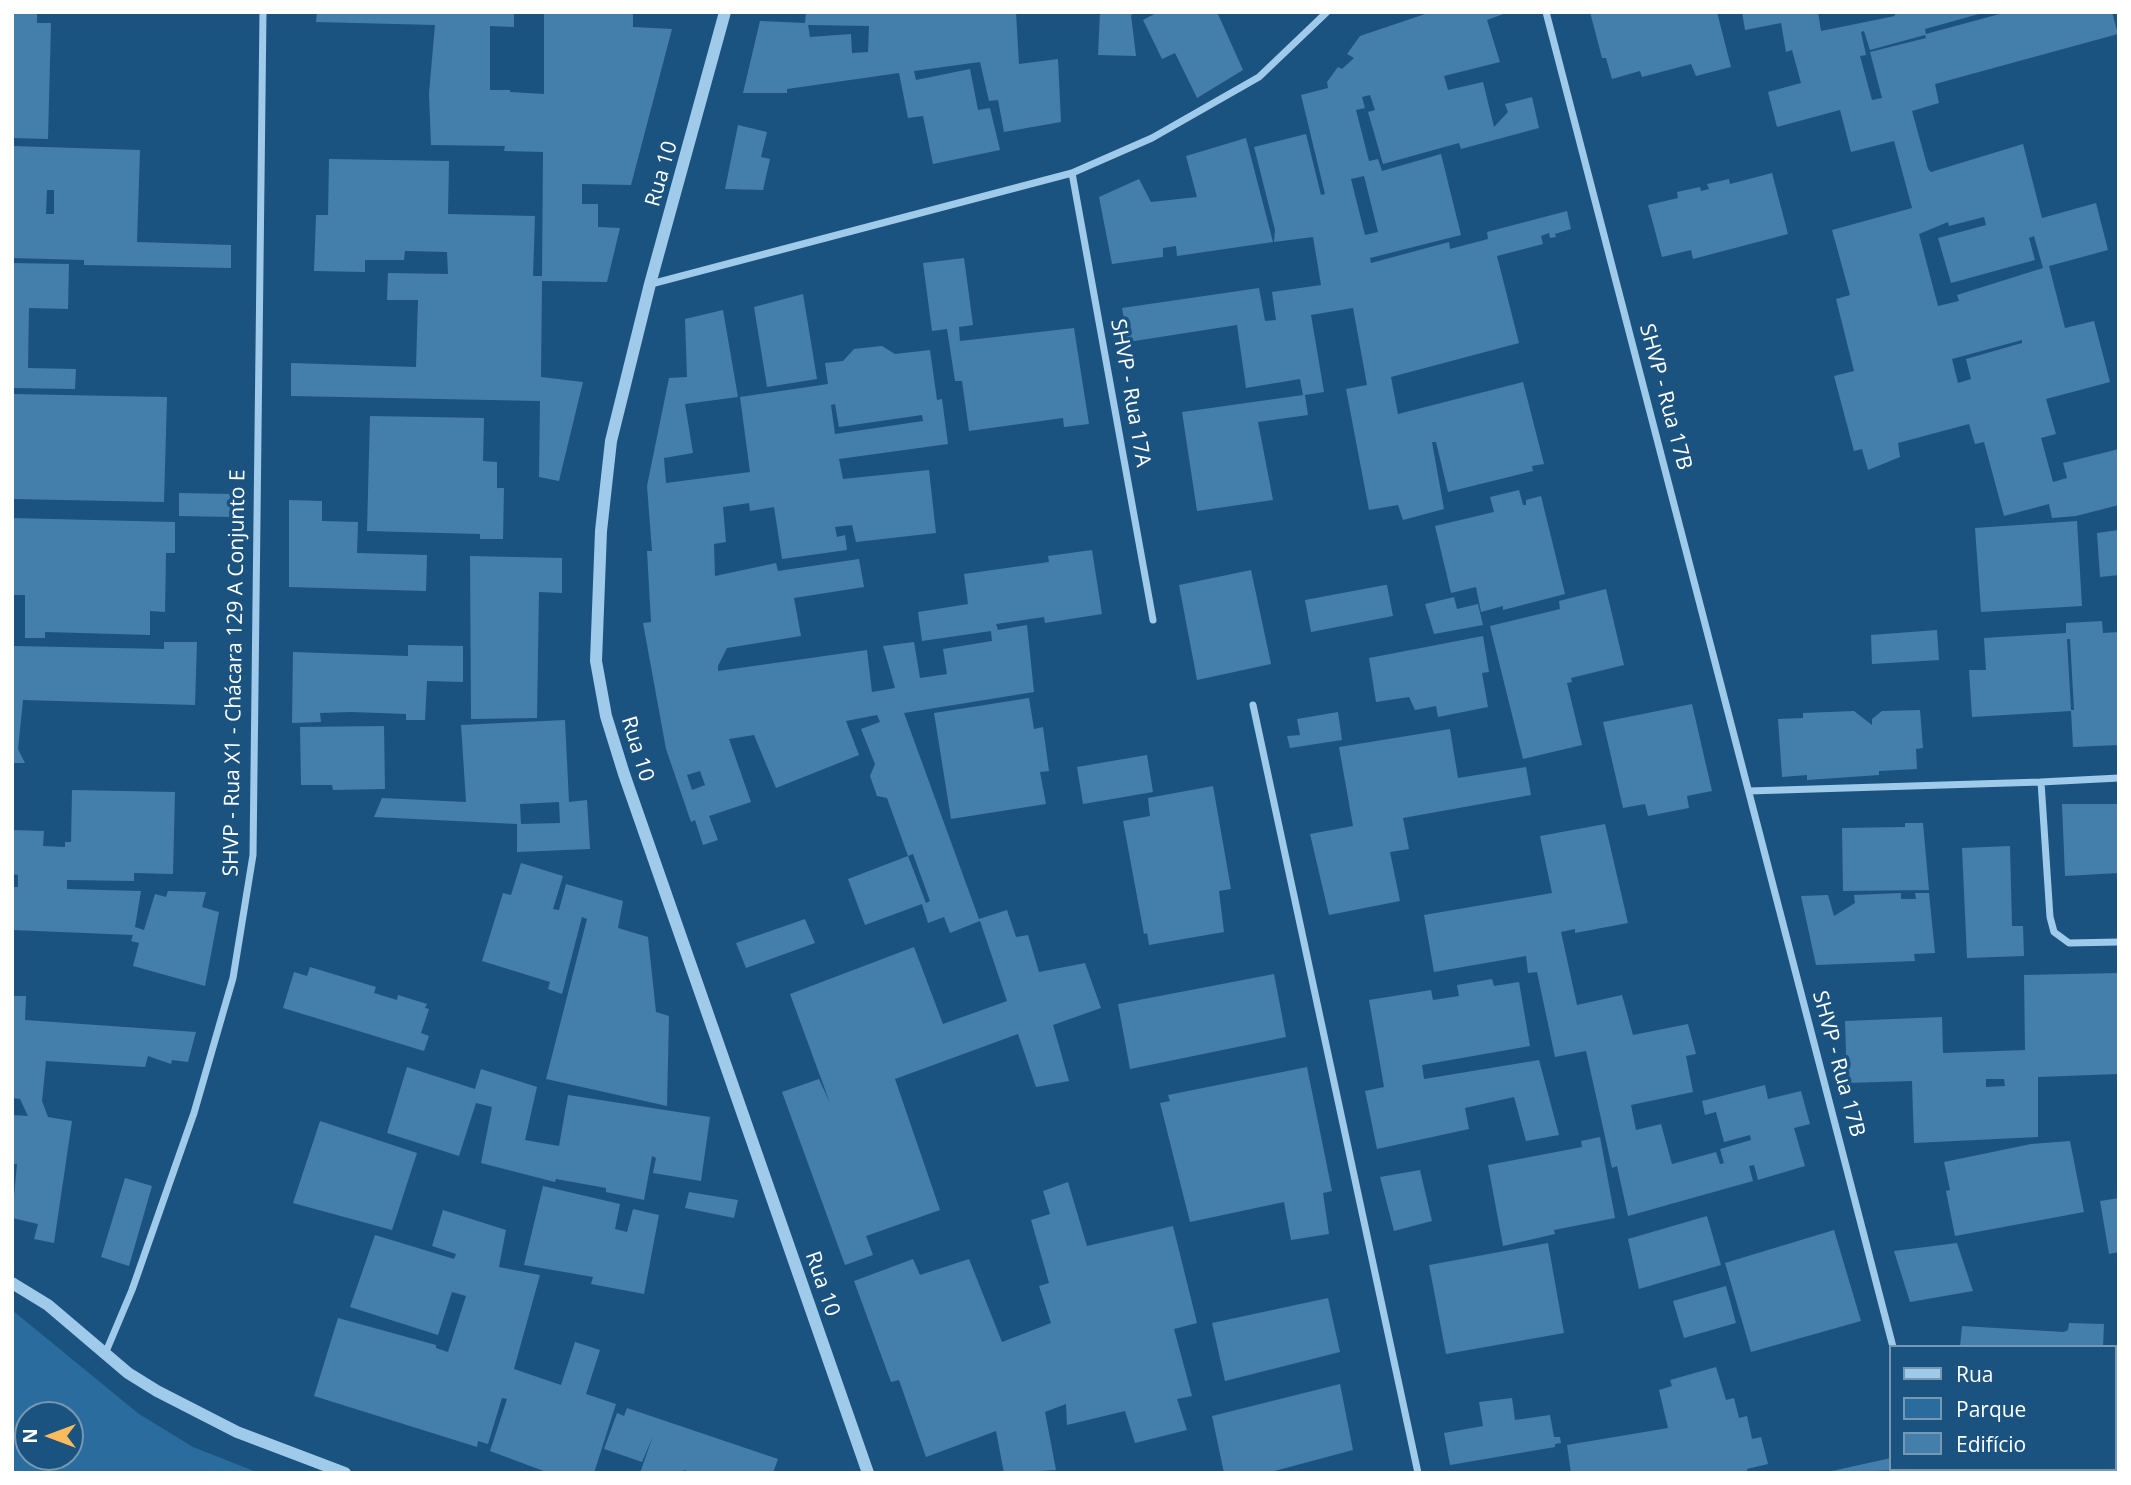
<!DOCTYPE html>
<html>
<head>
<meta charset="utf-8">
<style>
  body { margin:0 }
  #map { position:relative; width:2131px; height:1485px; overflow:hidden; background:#1b5380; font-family:"Open Sans",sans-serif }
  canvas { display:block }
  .frame { position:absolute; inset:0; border:14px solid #fff; pointer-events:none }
  .legend { position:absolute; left:1889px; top:1345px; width:228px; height:126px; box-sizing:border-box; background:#1b5380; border:2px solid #7698b3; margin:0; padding:9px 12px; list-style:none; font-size:21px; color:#fff }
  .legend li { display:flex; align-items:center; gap:14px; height:35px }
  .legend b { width:35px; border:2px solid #7698b3 }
  .north { position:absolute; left:14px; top:1401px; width:70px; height:70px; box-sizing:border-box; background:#1b5380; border:2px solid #7698b3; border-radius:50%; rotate:270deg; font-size:19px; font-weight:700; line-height:28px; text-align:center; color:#fff }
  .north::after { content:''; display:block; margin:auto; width:24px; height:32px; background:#fbba5b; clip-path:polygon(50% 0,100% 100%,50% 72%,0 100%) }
</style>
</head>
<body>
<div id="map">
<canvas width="2131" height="1485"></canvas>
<div class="frame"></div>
<ul class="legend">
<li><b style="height:9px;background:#9fcaea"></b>Rua</li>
<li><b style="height:19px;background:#2a6c9d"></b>Parque</li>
<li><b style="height:19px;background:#447eab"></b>Edifício</li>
</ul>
<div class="north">N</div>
</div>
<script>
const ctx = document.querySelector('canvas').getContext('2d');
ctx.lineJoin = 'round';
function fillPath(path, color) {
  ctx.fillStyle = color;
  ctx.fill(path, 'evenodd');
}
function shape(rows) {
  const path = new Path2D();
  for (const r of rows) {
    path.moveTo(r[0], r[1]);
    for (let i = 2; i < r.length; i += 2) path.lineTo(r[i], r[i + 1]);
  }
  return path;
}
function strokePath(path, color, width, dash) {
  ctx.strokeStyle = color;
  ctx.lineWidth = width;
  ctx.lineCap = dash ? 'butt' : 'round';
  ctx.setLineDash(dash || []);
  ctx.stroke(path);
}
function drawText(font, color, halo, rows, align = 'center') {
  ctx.font = font + ' "Open Sans",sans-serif';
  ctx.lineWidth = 7;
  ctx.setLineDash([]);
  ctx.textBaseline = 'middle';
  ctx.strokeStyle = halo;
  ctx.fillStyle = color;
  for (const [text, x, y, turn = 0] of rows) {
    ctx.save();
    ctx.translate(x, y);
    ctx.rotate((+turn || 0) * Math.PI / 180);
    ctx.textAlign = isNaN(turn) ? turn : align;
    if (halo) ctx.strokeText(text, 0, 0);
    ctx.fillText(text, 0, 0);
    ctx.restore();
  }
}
fillPath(shape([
  [12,1310,139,1414,193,1447,259,1473,12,1473],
  [28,1415,70,1415,70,1457,28,1457]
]), '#2a6c9d');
fillPath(shape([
  [317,12,514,12,514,27,490,26,490,90,510,90,510,92,544,94,544,12,633,12,633,27,672,29,631,185,582,184,582,204,598,204,598,227,620,228,607,282,542,281,541,377,583,382,559,481,539,477,540,401,291,396,291,363,416,367,418,300,387,300,388,273,448,274,447,252,405,251,404,260,365,260,365,272,314,271,316,215,328,215,329,159,449,161,448,214,535,216,533,276,542,276,543,152,504,151,505,146,431,145,429,93,435,25,316,22],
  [806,12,1016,12,1019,64,1058,59,1061,122,1004,132,998,100,989,101,980,62,914,71,916,80,970,69,978,110,990,108,1000,150,933,164,923,116,908,118,899,73,787,89,787,93,743,93,760,21,805,23],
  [808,25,869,26,868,52,852,53,851,34,810,37],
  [1100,12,1138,12,1131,15,1136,56,1098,55],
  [1158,12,1217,12,1243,70,1197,98,1175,53,1162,59,1143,20],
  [1431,12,1509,12,1487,20,1500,62,1444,76,1448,90,1483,82,1494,127,1508,112,1505,104,1532,97,1539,128,1461,149,1459,143,1383,164,1368,112,1375,110,1370,95,1362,97,1365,108,1356,110,1369,161,1378,159,1382,171,1441,154,1461,235,1370,258,1371,263,1449,242,1450,249,1488,239,1487,232,1567,211,1571,229,1555,234,1556,237,1550,238,1549,233,1541,236,1543,244,1497,256,1519,343,1391,377,1398,414,1523,382,1544,464,1532,466,1533,471,1448,492,1436,442,1432,442,1444,509,1403,520,1398,505,1369,510,1346,389,1367,385,1353,308,1311,315,1324,392,1305,395,1308,415,1258,422,1273,500,1197,511,1182,412,1303,395,1300,379,1246,388,1237,325,1128,342,1122,308,1259,288,1265,321,1276,320,1272,292,1321,285,1313,237,1274,242,1275,230,1254,147,1306,134,1321,195,1325,194,1301,95,1328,88,1327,82,1338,67,1342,69,1354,58,1347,54,1360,36],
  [1364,176,1378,232,1365,235,1351,179],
  [1590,12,1717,12,1731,67,1696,76,1691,64,1642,77,1640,71,1612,79,1606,58,1602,58],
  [1742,12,1818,12,1821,31,1895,16,1894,12,1986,12,1925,29,1926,34,2007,12,2112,12,2118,34,1935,84,1939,103,1912,111,1928,169,1931,172,2023,144,2042,218,2096,203,2108,250,2049,266,2065,328,2094,321,2110,382,2046,399,2056,434,2041,438,2053,482,2067,478,2063,463,2119,449,2119,505,2076,516,2052,518,2049,504,2004,516,1984,442,1975,444,1969,424,1898,443,1900,457,1868,470,1862,449,1854,451,1834,376,1854,371,1836,299,1850,295,1832,230,1912,208,1894,141,1851,152,1840,110,1777,127,1768,92,1801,83,1792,50,1786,52,1781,23,1745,30],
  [1864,31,1870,50,1925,35,1926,38,1870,52,1882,98,1872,100,1860,56,1866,55,1861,32],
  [1984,217,1986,225,1938,238,1951,283,2035,260,2029,238,2034,236,2043,268,1957,295,1959,301,1938,306,1919,234,1948,222,1949,226],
  [2022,340,2022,343,1966,359,1971,379,1958,383,1952,359],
  [12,14,37,14,37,23,51,23,48,139,12,138],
  [738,125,767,132,761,157,770,159,763,190,725,189],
  [1246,138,1273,242,1177,256,1176,246,1163,248,1163,257,1112,264,1099,197,1139,179,1151,202,1197,197,1186,156],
  [12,146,140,150,137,242,231,245,231,268,84,265,84,260,12,258],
  [47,190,54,190,54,214,46,214],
  [1772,173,1788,234,1693,259,1691,250,1662,257,1648,205,1678,198,1677,192,1700,187,1701,191,1709,189,1707,184,1729,179,1730,184],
  [964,258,973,325,959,327,960,341,1074,328,1089,424,1064,427,1063,418,969,431,962,381,955,381,947,329,932,331,923,263],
  [12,263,69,264,68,309,29,308,28,368,76,369,75,389,12,388],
  [803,294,817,379,767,387,754,307],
  [723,310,738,397,685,404,693,453,664,458,666,483,750,472,740,397,828,384,825,363,843,361,854,349,882,346,895,354,930,350,937,400,942,399,948,444,839,459,843,479,929,470,936,533,856,542,852,525,835,527,837,537,845,535,847,550,782,559,774,507,750,511,749,503,723,507,726,542,714,544,715,576,776,563,778,571,859,559,864,587,794,598,801,636,727,648,718,666,718,671,867,650,872,692,895,688,883,646,914,642,920,678,947,674,943,649,992,641,991,631,922,641,918,612,968,604,964,574,1049,562,1048,556,1092,550,1102,614,1045,623,1044,617,996,624,998,630,1027,625,1034,692,904,713,979,919,1007,910,1016,937,1028,935,1039,972,1085,963,1101,1008,1053,1025,1069,1081,1036,1087,1018,1034,895,1079,940,1210,866,1236,873,1255,845,1265,782,1092,819,1079,830,1103,790,994,914,947,943,1024,1007,1001,980,921,950,933,944,917,928,923,922,904,865,925,848,879,908,856,926,903,930,901,913,854,908,856,887,798,877,796,870,776,875,764,861,729,880,722,877,715,846,721,859,755,776,788,754,735,729,739,751,802,709,816,718,840,703,845,695,820,691,822,666,749,643,623,651,622,647,551,652,551,647,486,669,378,687,377,685,319],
  [835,404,839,427,922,415,923,421,835,434,831,405],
  [700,771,705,785,692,790,687,775],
  [12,394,167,397,164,502,12,499],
  [370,416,484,418,483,461,497,462,497,488,504,488,503,539,480,539,480,534,367,531],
  [1519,490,1523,505,1526,505,1526,500,1541,496,1565,594,1503,610,1503,606,1481,612,1476,587,1451,593,1435,526,1494,512,1490,497],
  [179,493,232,494,231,517,179,516],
  [289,500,322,501,322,521,358,522,357,553,427,555,426,591,289,587],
  [12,518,175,522,175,553,166,553,165,612,150,611,150,635,45,632,45,638,25,638,25,595,12,595],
  [2077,521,2082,606,1981,612,1975,528],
  [2119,530,2119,575,2100,577,2097,533],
  [470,556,562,558,562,593,539,592,537,718,471,719],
  [1251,570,1271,664,1197,680,1179,585],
  [1385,585,1387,585,1393,616,1311,632,1305,600],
  [1606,589,1624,665,1571,678,1572,682,1567,683,1582,745,1523,759,1490,626,1560,609,1559,601],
  [1454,597,1457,609,1478,604,1483,625,1434,634,1425,604],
  [2102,621,2103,633,2119,632,2119,745,2073,747,2071,711,1972,717,1969,670,1986,670,1984,638,2066,633,2066,623],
  [2067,639,2070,639,2074,710,2071,710],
  [1937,630,1939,660,1872,664,1871,635],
  [1483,636,1489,672,1482,673,1488,707,1438,717,1436,706,1415,710,1409,697,1376,702,1369,658],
  [164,642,197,642,195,705,23,700,18,749,25,763,12,763,14,646,164,649],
  [408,645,463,646,463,682,427,681,425,720,406,720,406,714,351,712,320,713,321,722,292,723,293,652,408,656],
  [1029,698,1034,729,1043,727,1049,771,1040,772,1046,804,951,819,934,713],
  [1692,704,1712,791,1687,796,1689,808,1648,816,1645,804,1623,808,1603,722],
  [1920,710,1923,748,1916,749,1917,769,1879,771,1879,775,1807,780,1807,775,1782,777,1778,719,1803,718,1803,713,1854,711,1872,725,1872,719,1882,711],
  [1338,712,1342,740,1290,748,1287,736,1300,735,1297,719],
  [565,720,569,802,587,800,590,849,517,852,517,824,374,817,382,798,466,802,461,725],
  [559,802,560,823,521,824,520,804],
  [384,726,385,789,333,790,332,785,301,785,300,727],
  [1450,729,1458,778,1526,767,1531,795,1403,818,1409,849,1390,852,1400,901,1329,915,1310,834,1353,826,1339,747],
  [1147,755,1153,792,1083,804,1077,767],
  [1213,786,1231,889,1219,891,1224,932,1149,945,1147,933,1144,934,1123,821,1150,816,1148,798],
  [72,790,175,792,173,874,134,873,134,881,67,880,67,889,141,891,135,927,144,930,155,894,166,897,168,891,206,892,202,907,219,912,205,986,133,966,139,943,131,941,133,935,12,930,12,887,18,887,18,875,12,874,12,830,44,831,43,846,65,847,65,842,71,842],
  [2062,804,2119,804,2119,873,2065,876],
  [1905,823,1923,823,1929,890,1843,891,1842,828,1905,827],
  [1605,824,1628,923,1575,933,1575,929,1561,932,1577,1005,1622,995,1633,1035,1688,1024,1696,1054,1686,1056,1693,1092,1631,1105,1636,1130,1661,1124,1672,1164,1716,1152,1720,1164,1724,1163,1720,1149,1751,1140,1750,1135,1724,1142,1716,1112,1705,1115,1702,1101,1765,1085,1768,1099,1801,1091,1810,1124,1794,1128,1805,1166,1758,1180,1754,1165,1749,1166,1753,1181,1628,1216,1617,1166,1612,1168,1586,1051,1555,1057,1537,972,1528,973,1526,956,1434,972,1424,915,1552,893,1540,836],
  [2010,846,2012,926,2023,926,2024,956,1967,958,1962,848],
  [521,863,563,876,553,909,559,910,566,884,623,901,618,928,648,937,656,1012,669,1016,667,1106,546,1079,587,919,582,917,562,994,548,989,550,982,482,961,503,893,511,895],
  [1901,893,1901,899,1916,899,1915,893,1929,893,1935,953,1914,954,1915,961,1816,965,1801,896,1828,895,1834,916,1855,903,1854,895],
  [805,919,815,943,746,968,736,943],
  [310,967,376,987,374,993,397,1000,398,995,427,1004,425,1008,429,1009,421,1033,429,1036,424,1051,283,1008,294,972,307,976],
  [2119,973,2119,1074,2038,1077,2038,1137,1914,1143,1912,1081,1847,1083,1845,1021,1942,1017,1943,1053,2025,1050,2024,975],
  [1986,1079,2004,1079,2005,1086,1986,1087],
  [1274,974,1286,1037,1130,1069,1118,1004],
  [1492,979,1494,986,1519,982,1530,1046,1422,1065,1424,1079,1539,1060,1559,1135,1526,1141,1514,1097,1465,1108,1469,1129,1377,1149,1365,1091,1384,1087,1369,1000,1431,990,1433,1000,1459,996,1457,985],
  [12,996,26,996,25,1020,196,1032,188,1062,172,1060,171,1064,148,1056,145,1067,46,1061,42,1101,48,1117,72,1121,54,1243,34,1239,38,1224,12,1218,17,1164,12,1164,12,1115,28,1116,20,1099,12,1098],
  [407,1067,475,1089,481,1069,537,1087,525,1140,559,1146,568,1095,710,1117,701,1181,653,1173,656,1158,652,1156,644,1200,606,1192,606,1188,556,1179,555,1182,481,1163,492,1107,476,1103,459,1156,387,1133],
  [1307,1067,1332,1191,1323,1193,1329,1234,1291,1240,1284,1202,1190,1222,1160,1103,1170,1101,1168,1095],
  [320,1121,417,1153,392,1230,293,1203],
  [1600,1137,1615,1218,1554,1230,1555,1234,1503,1246,1488,1165,1582,1147,1581,1141],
  [2070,1141,2084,1212,1955,1236,1946,1191,1950,1190,1944,1162,2031,1144],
  [1420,1170,1432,1221,1394,1231,1380,1177],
  [125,1178,152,1186,129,1266,101,1257],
  [1068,1182,1087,1246,1173,1226,1197,1323,1174,1329,1192,1396,1177,1399,1187,1430,1135,1443,1125,1411,1067,1425,1066,1404,1045,1412,1056,1470,1004,1473,996,1431,926,1457,899,1380,891,1382,854,1281,913,1259,920,1275,969,1259,1002,1342,1051,1323,1039,1286,1049,1283,1031,1220,1050,1214,1043,1191],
  [543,1186,620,1204,615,1229,627,1232,633,1209,659,1215,644,1294,591,1284,593,1277,524,1265],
  [689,1192,738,1200,734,1218,685,1208],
  [2119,1198,2119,1252,2109,1254,2100,1201],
  [443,1210,506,1230,499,1267,540,1275,514,1369,561,1385,575,1342,600,1350,586,1394,616,1404,594,1473,549,1473,490,1451,507,1399,502,1398,488,1444,478,1441,477,1447,314,1396,338,1318,436,1345,436,1348,448,1352,466,1296,452,1292,438,1335,350,1307,375,1235,454,1259,456,1254,432,1246],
  [1707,1216,1721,1265,1639,1289,1628,1239],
  [1834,1230,1861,1321,1751,1352,1725,1263],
  [1548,1243,1564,1333,1446,1354,1429,1265],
  [1957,1243,1973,1291,1910,1302,1894,1251],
  [1726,1286,1736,1323,1684,1338,1673,1301],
  [1328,1298,1340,1352,1225,1381,1212,1323],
  [2069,1323,2104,1324,2103,1347,1960,1347,1962,1326,2064,1332,2068,1330],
  [2115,1357,2119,1357,2119,1409,2115,1409],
  [1716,1367,1726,1400,1734,1398,1739,1418,1747,1416,1752,1439,1761,1437,1768,1464,1747,1469,1748,1473,1571,1473,1567,1445,1668,1428,1659,1390,1672,1386,1670,1380],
  [1340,1384,1353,1450,1267,1473,1224,1473,1212,1416],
  [1512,1398,1515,1420,1550,1415,1554,1437,1560,1437,1561,1443,1555,1444,1555,1447,1450,1465,1444,1433,1483,1426,1479,1402],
  [627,1408,778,1459,773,1473,692,1473,684,1470,683,1473,640,1473,653,1436,642,1462,604,1449,617,1413,624,1416],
  [1891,1458,1891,1469,1901,1470,1823,1473]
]), '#447eab');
strokePath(shape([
  [1546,12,1893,1347],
  [1072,173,1153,620],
  [651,284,1072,173,1152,138,1259,77,1327,12],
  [1253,705,1418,1473],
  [2041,782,2119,778],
  [1749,791,2041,782,2050,917,2054,932,2069,943,2119,942],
  [105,1354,132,1290,194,1113,233,978,253,855,263,12],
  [1925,1469,1926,1473]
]), '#9fcaea', 7);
strokePath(shape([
  [725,12,650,284,611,441,601,531,596,661,606,716,624,774,868,1473],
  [12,1283,48,1305,128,1373,157,1391,237,1432,345,1473]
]), '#9fcaea', 12);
drawText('21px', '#fff', '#1b5380', [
  ["Rua 10",662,174,-74],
  ["SHVP - Rua 17A",1130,393,80],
  ["SHVP - Rua 17B",1665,397,75],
  ["SHVP - Rua X1 - Chácara 129 A Conjunto E",235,673,-89],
  ["Rua 10",637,749,73],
  ["SHVP - Rua 17B",1838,1064,75],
  ["Rua 10",822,1284,71]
]);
</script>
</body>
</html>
